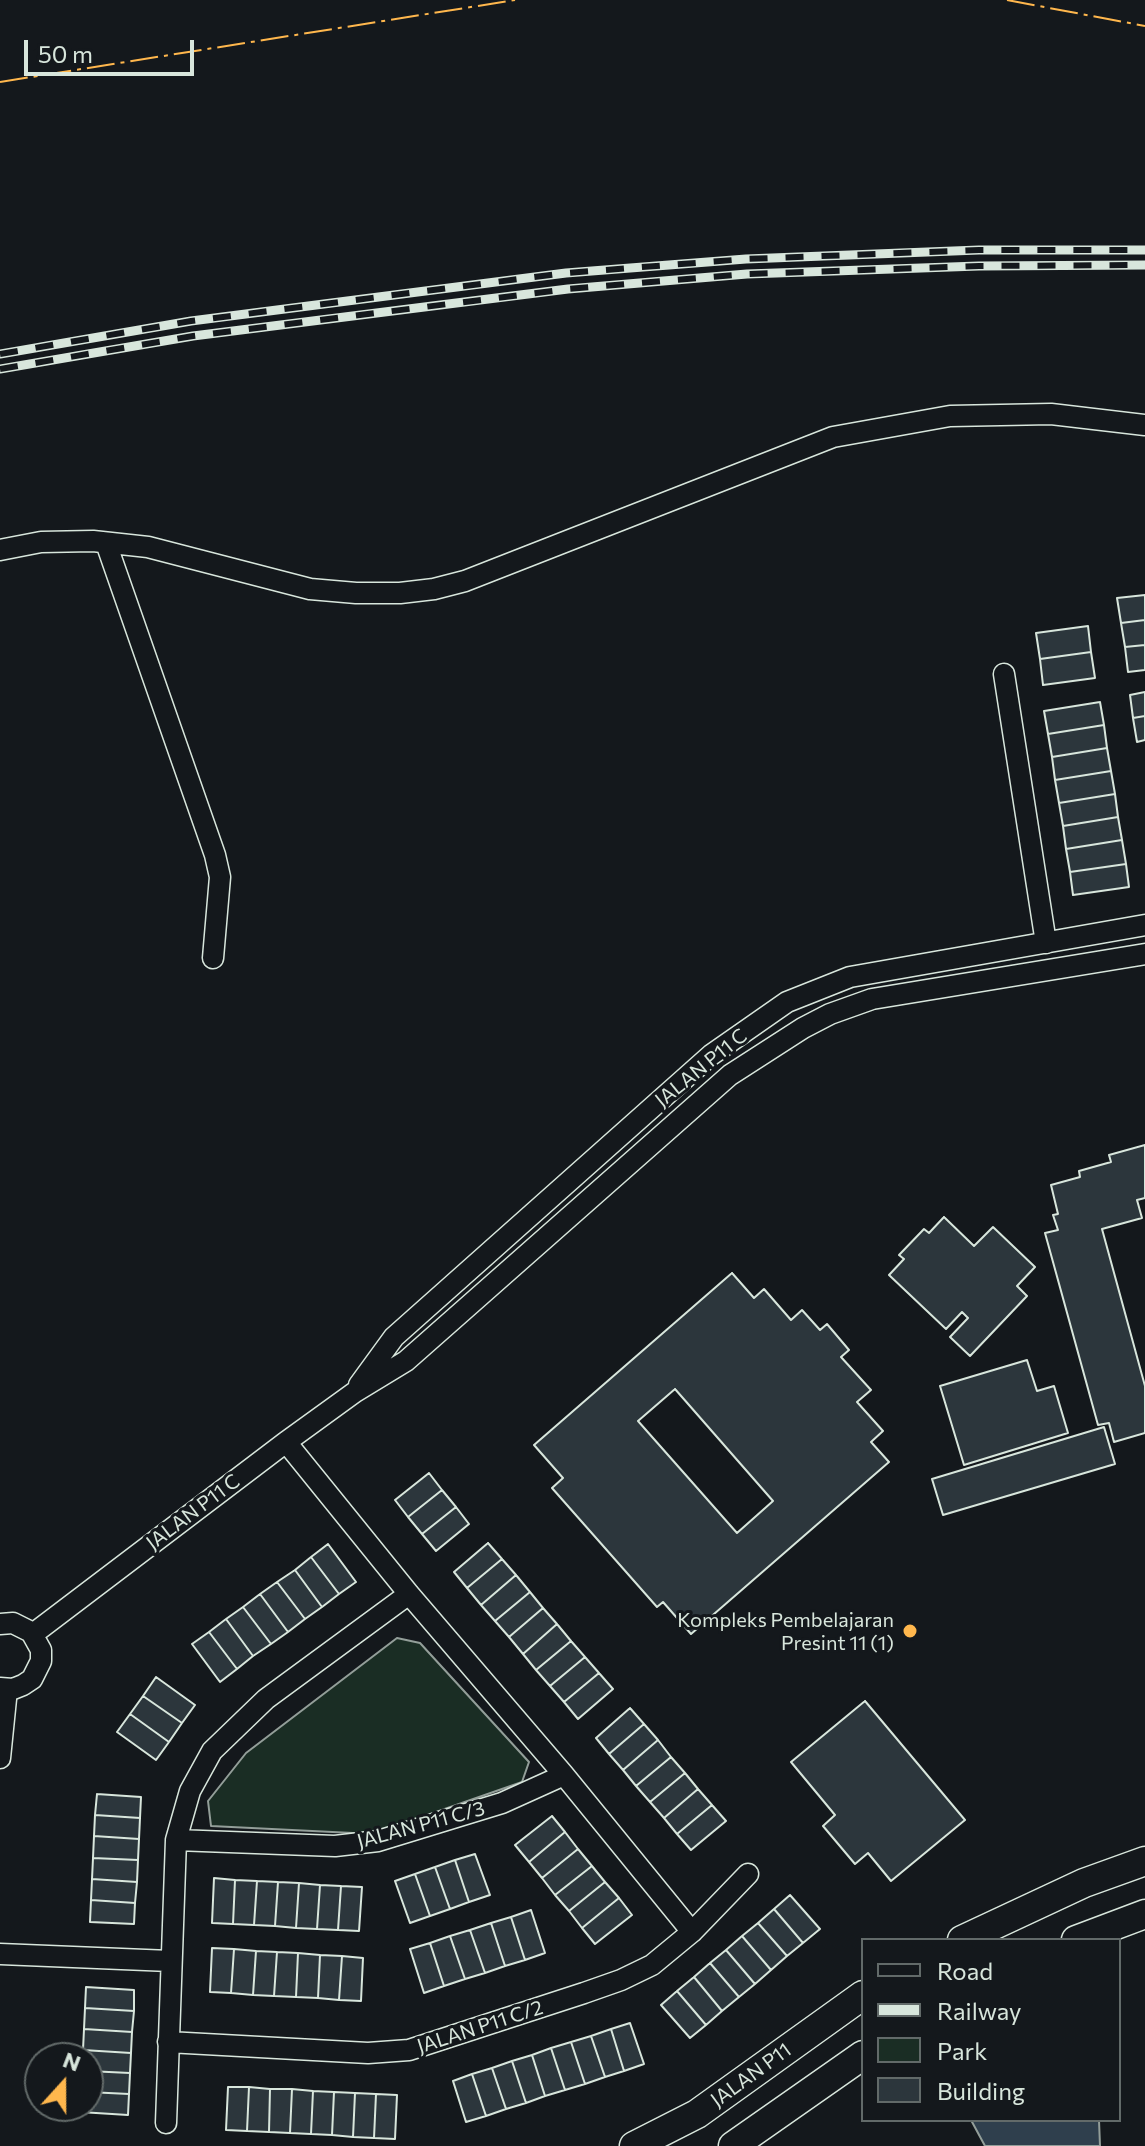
<!DOCTYPE html>
<html>
<head>
<meta charset="utf-8">
<style>
  body { margin:0 }
  #map { position:relative; width:1145px; height:2146px; overflow:hidden; background:#14181c; font-family:Commissioner,sans-serif }
  canvas { display:block }
  .legend { position:absolute; left:861px; top:1938px; width:260px; height:184px; box-sizing:border-box; background:#14181c; border:2px solid #626a69; margin:0; padding:10px 14px; list-style:none; font-size:24px; color:#d8e6dc }
  .legend li { display:flex; align-items:center; gap:16px; height:40px }
  .legend b { width:40px; border:2px solid #626a69 }
  .north { position:absolute; left:24px; top:2042px; width:80px; height:80px; box-sizing:border-box; background:#14181c; border:2px solid #626a69; border-radius:50%; rotate:21deg; font-size:22px; font-weight:700; line-height:32px; text-align:center; color:#d8e6dc }
  .north::after { content:''; display:block; margin:auto; width:28px; height:36px; background:#ffb74d; clip-path:polygon(50% 0,100% 100%,50% 72%,0 100%) }
  .scale { position:absolute; left:24px; top:40px; width:170px; height:36px; box-sizing:border-box; border:4px solid #d8e6dc; border-top:0; padding-left:10px; font-size:24px; line-height:28px; white-space:nowrap; color:#d8e6dc; -webkit-text-stroke:6px #14181c; paint-order:stroke }
</style>
</head>
<body>
<div id="map">
<canvas width="1145" height="2146"></canvas>
<ul class="legend">
<li><b style="height:10px;background:#14181c"></b>Road</li>
<li><b style="height:10px;background:#d8e6dc"></b>Railway</li>
<li><b style="height:22px;background:#1a2d24"></b>Park</li>
<li><b style="height:22px;background:#2c363c"></b>Building</li>
</ul>
<div class="north">N</div>
<div class="scale">50 m</div>
</div>
<script>
const ctx = document.querySelector('canvas').getContext('2d');
ctx.lineJoin = 'round';
function fillPath(path, color) {
  ctx.fillStyle = color;
  ctx.fill(path, 'evenodd');
}
function shape(rows) {
  const path = new Path2D();
  for (const r of rows) {
    path.moveTo(r[0], r[1]);
    for (let i = 2; i < r.length; i += 2) path.lineTo(r[i], r[i + 1]);
  }
  return path;
}
function strokePath(path, color, width, dash) {
  ctx.strokeStyle = color;
  ctx.lineWidth = width;
  ctx.lineCap = dash ? 'butt' : 'round';
  ctx.setLineDash(dash || []);
  ctx.stroke(path);
}
function drawText(font, color, halo, rows, align = 'center') {
  ctx.font = font + ' Commissioner,sans-serif';
  ctx.lineWidth = 6;
  ctx.setLineDash([]);
  ctx.textBaseline = 'middle';
  ctx.strokeStyle = halo;
  ctx.fillStyle = color;
  for (const [text, x, y, turn = 0] of rows) {
    ctx.save();
    ctx.translate(x, y);
    ctx.rotate((+turn || 0) * Math.PI / 180);
    ctx.textAlign = isNaN(turn) ? turn : align;
    if (halo) ctx.strokeText(text, 0, 0);
    ctx.fillText(text, 0, 0);
    ctx.restore();
  }
}
const green = shape([
  [397,1638,420,1643,529,1762,522,1782,373,1834,211,1826,208,1801,246,1753,397,1638]
]);
fillPath(green, '#1a2d24');
strokePath(green, '#939e99', 2);
const water = shape([
  [971,2120,1099,2120,1100,2146,985,2146,971,2120]
]);
fillPath(water, '#2f3f4d');
strokePath(water, '#939e99', 2);
const building = shape([
  [1145,595,1145,620,1121,623,1117,598,1145,595],
  [1145,620,1145,645,1125,647,1121,623,1145,620],
  [1088,626,1091,652,1040,659,1036,633,1088,626],
  [1145,645,1145,670,1128,672,1125,647,1145,645],
  [1091,652,1095,678,1043,685,1040,659,1091,652],
  [1145,692,1145,716,1133,718,1130,695,1145,692],
  [1100,702,1104,725,1048,734,1044,711,1100,702],
  [1145,716,1145,740,1137,742,1133,718,1145,716],
  [1104,725,1107,748,1052,757,1048,734,1104,725],
  [1107,748,1111,771,1055,780,1052,757,1107,748],
  [1111,771,1115,794,1059,803,1055,780,1111,771],
  [1115,794,1118,817,1063,826,1059,803,1115,794],
  [1118,817,1122,840,1066,849,1063,826,1118,817],
  [1122,840,1126,864,1070,872,1066,849,1122,840],
  [1126,864,1129,887,1073,895,1070,872,1126,864],
  [1145,1145,1145,1198,1137,1200,1142,1218,1102,1229,1145,1386,1145,1433,1114,1442,1109,1423,1098,1425,1045,1233,1058,1230,1053,1215,1058,1214,1051,1185,1080,1177,1079,1171,1111,1162,1109,1155,1145,1145],
  [944,1217,974,1246,993,1227,1035,1267,1017,1286,1027,1296,970,1356,950,1337,968,1318,962,1312,946,1329,889,1275,904,1259,899,1255,924,1229,929,1233,944,1217],
  [732,1273,754,1298,764,1289,791,1320,802,1310,820,1330,827,1324,849,1350,841,1357,871,1390,857,1402,883,1431,871,1442,889,1462,691,1634,663,1602,657,1607,552,1488,563,1478,534,1445,732,1273],
  [675,1389,773,1501,737,1533,638,1421,675,1389],
  [1027,1360,1037,1391,1054,1386,1068,1433,964,1465,940,1386,1027,1360],
  [1104,1427,1115,1464,943,1515,932,1479,1104,1427],
  [429,1473,442,1490,408,1517,395,1500,429,1473],
  [442,1490,456,1507,422,1534,408,1517,442,1490],
  [456,1507,469,1524,436,1551,422,1534,456,1507],
  [488,1543,502,1559,467,1588,454,1572,488,1543],
  [328,1544,356,1582,339,1594,311,1557,328,1544],
  [311,1557,339,1594,322,1607,295,1570,311,1557],
  [502,1559,516,1575,481,1605,467,1588,502,1559],
  [295,1570,322,1607,305,1619,277,1582,295,1570],
  [516,1575,530,1592,495,1621,481,1605,516,1575],
  [277,1582,305,1619,288,1632,260,1594,277,1582],
  [530,1592,543,1608,509,1637,495,1621,530,1592],
  [260,1594,288,1632,271,1644,243,1607,260,1594],
  [243,1607,271,1644,253,1656,226,1619,243,1607],
  [543,1608,557,1624,523,1654,509,1637,543,1608],
  [226,1619,253,1656,237,1669,209,1632,226,1619],
  [557,1624,571,1641,536,1670,523,1654,557,1624],
  [209,1632,237,1669,220,1682,192,1644,209,1632],
  [571,1641,585,1657,550,1686,536,1670,571,1641],
  [585,1657,599,1673,564,1702,550,1686,585,1657],
  [599,1673,613,1689,578,1719,564,1702,599,1673],
  [156,1677,195,1705,182,1723,143,1696,156,1677],
  [143,1696,182,1723,169,1742,130,1714,143,1696],
  [865,1701,965,1820,891,1881,868,1853,855,1864,823,1826,835,1815,791,1762,865,1701],
  [630,1708,644,1724,609,1754,596,1738,630,1708],
  [130,1714,169,1742,156,1760,117,1732,130,1714],
  [644,1724,658,1740,623,1770,609,1754,644,1724],
  [658,1740,671,1757,636,1786,623,1770,658,1740],
  [671,1757,685,1773,650,1802,636,1786,671,1757],
  [685,1773,698,1789,664,1818,650,1802,685,1773],
  [698,1789,712,1805,677,1834,664,1818,698,1789],
  [97,1794,141,1797,140,1818,95,1815,97,1794],
  [712,1805,726,1821,691,1850,677,1834,712,1805],
  [95,1815,140,1818,139,1839,94,1836,95,1815],
  [552,1816,565,1832,529,1862,515,1845,552,1816],
  [565,1832,578,1849,542,1878,529,1862,565,1832],
  [94,1836,139,1839,138,1860,93,1858,94,1836],
  [578,1849,592,1866,555,1895,542,1878,578,1849],
  [475,1854,490,1895,469,1902,455,1860,475,1854],
  [93,1858,138,1860,137,1882,92,1879,93,1858],
  [455,1860,469,1902,450,1909,435,1867,455,1860],
  [592,1866,605,1882,569,1911,555,1895,592,1866],
  [435,1867,450,1909,430,1916,415,1874,435,1867],
  [415,1874,430,1916,410,1923,395,1881,415,1874],
  [214,1878,235,1880,233,1924,212,1923,214,1878],
  [92,1879,137,1882,135,1903,91,1900,92,1879],
  [235,1880,257,1881,254,1925,233,1924,235,1880],
  [257,1881,278,1882,275,1926,254,1925,257,1881],
  [278,1882,299,1883,296,1928,275,1926,278,1882],
  [605,1882,619,1898,582,1928,569,1911,605,1882],
  [299,1883,320,1885,317,1929,296,1928,299,1883],
  [320,1885,341,1886,338,1930,317,1929,320,1885],
  [341,1886,362,1887,359,1931,338,1930,341,1886],
  [790,1895,820,1929,803,1943,774,1909,790,1895],
  [619,1898,632,1915,595,1944,582,1928,619,1898],
  [91,1900,135,1903,134,1924,90,1922,91,1900],
  [774,1909,803,1943,787,1956,758,1923,774,1909],
  [531,1910,545,1953,525,1960,511,1917,531,1910],
  [511,1917,525,1960,505,1966,491,1923,511,1917],
  [491,1923,505,1966,485,1973,470,1930,491,1923],
  [758,1923,787,1956,771,1970,742,1936,758,1923],
  [470,1930,485,1973,465,1979,450,1936,470,1930],
  [450,1936,465,1979,444,1986,430,1943,450,1936],
  [742,1936,771,1970,755,1984,726,1950,742,1936],
  [430,1943,444,1986,424,1993,410,1949,430,1943],
  [212,1948,234,1949,231,1993,210,1992,212,1948],
  [234,1949,256,1951,253,1995,231,1993,234,1949],
  [726,1950,755,1984,739,1997,710,1963,726,1950],
  [256,1951,277,1952,274,1996,253,1995,256,1951],
  [277,1952,298,1953,296,1997,274,1996,277,1952],
  [298,1953,320,1955,318,1998,296,1997,298,1953],
  [320,1955,342,1956,339,2000,318,1998,320,1955],
  [342,1956,363,1958,361,2001,339,2000,342,1956],
  [710,1963,739,1997,722,2011,694,1977,710,1963],
  [694,1977,722,2011,706,2025,677,1991,694,1977],
  [86,1987,134,1990,134,2011,85,2008,86,1987],
  [677,1991,706,2025,690,2038,661,2005,677,1991],
  [85,2008,134,2011,132,2032,84,2029,85,2008],
  [630,2023,644,2064,624,2071,611,2029,630,2023],
  [84,2029,132,2032,131,2053,83,2050,84,2029],
  [611,2029,624,2071,605,2077,591,2036,611,2029],
  [591,2036,605,2077,585,2084,571,2042,591,2036],
  [571,2042,585,2084,565,2090,551,2048,571,2042],
  [551,2048,565,2090,545,2096,532,2055,551,2048],
  [83,2050,131,2053,130,2073,88,2071,88,2058,83,2058,83,2050],
  [532,2055,545,2096,526,2103,512,2061,532,2055],
  [512,2061,526,2103,506,2109,492,2068,512,2061],
  [492,2068,506,2109,486,2116,472,2074,492,2068],
  [88,2071,130,2073,129,2094,88,2092,88,2071],
  [472,2074,486,2116,466,2122,453,2081,472,2074],
  [228,2087,249,2087,247,2131,226,2130,228,2087],
  [249,2087,270,2089,269,2132,247,2131,249,2087],
  [270,2089,292,2089,290,2133,269,2132,270,2089],
  [292,2089,313,2091,311,2134,290,2133,292,2089],
  [313,2091,334,2092,332,2135,311,2134,313,2091],
  [88,2092,129,2094,128,2115,80,2112,80,2106,88,2106,88,2092],
  [334,2092,355,2093,353,2137,332,2135,334,2092],
  [355,2093,376,2094,374,2138,353,2137,355,2093],
  [376,2094,397,2095,395,2139,374,2138,376,2094]
]);
fillPath(building, '#2c363c');
strokePath(building, '#d8e6dc', 2);
const street = shape([
  [106,543,215,855,220,877,213,958],
  [0,550,41,542,93,541,148,547,310,589,356,593,400,593,434,589,465,581,833,437,950,416,1051,414,1145,425],
  [1004,674,1046,943],
  [359,1385,394,1337,711,1055,787,1002,850,977,1145,925],
  [286,1442,409,1594,564,1775,692,1932],
  [0,1624,13,1623,31,1632,41,1650,41,1661,32,1679,23,1685,13,1689,0,1688],
  [33,1634,286,1442,355,1392,406,1361,730,1075,803,1028,830,1014,872,999,1145,954],
  [0,1758,7,1689],
  [176,1840,335,1846,378,1841,502,1803,564,1775],
  [0,1954,170,1961],
  [168,2042,368,2053,409,2050,584,1993,621,1980,652,1965,692,1932,748,1874],
  [166,2123,176,1840,190,1791,212,1751,266,1699,409,1594]
]);
const secondary = shape([
  [962,1940,1084,1883,1145,1861],
  [1076,1940,1145,1914],
  [634,2146,697,2114,863,1995],
  [733,2146,863,2055]
]);
strokePath(street, '#d8e6dc', 23);
strokePath(secondary, '#d8e6dc', 31);
strokePath(street, '#14181c', 20);
strokePath(secondary, '#14181c', 28);
const rail = shape([
  [0,354,191,321,566,273,746,259,979,250,1145,250],
  [0,369,193,336,568,289,747,274,979,266,1145,265]
]);
strokePath(rail, '#d8e6dc', 9);
strokePath(rail, '#14181c', 6, [18]);
strokePath(shape([
  [1007,0,1145,26],
  [0,82,515,0]
]), '#ffb74d', 2, [28, 6, 4, 6]);
for (const [x, y, r, color] of [
  [910,1631,8,"#ffb74d"]
]) {
  const dot = new Path2D();
  dot.arc(x, y, r, 0, 2 * Math.PI);
  ctx.fillStyle = color;
  ctx.fill(dot);
  strokePath(dot, '#14181c', 3);
}
drawText('20px', '#d8e6dc', '#14181c', [
  ["JALAN P11 C",701,1068,-39],
  ["JALAN P11 C",193,1512,-37],
  ["JALAN P11 C/3",421,1825,-15],
  ["JALAN P11 C/2",480,2027,-18],
  ["JALAN P11",751,2075,-36]
]);
drawText('20px', '#d8e6dc', '#14181c', [
  ["Kompleks Pembelajaran",894,1620],
  ["Presint 11 (1)",894,1643]
], 'right');
</script>
</body>
</html>
